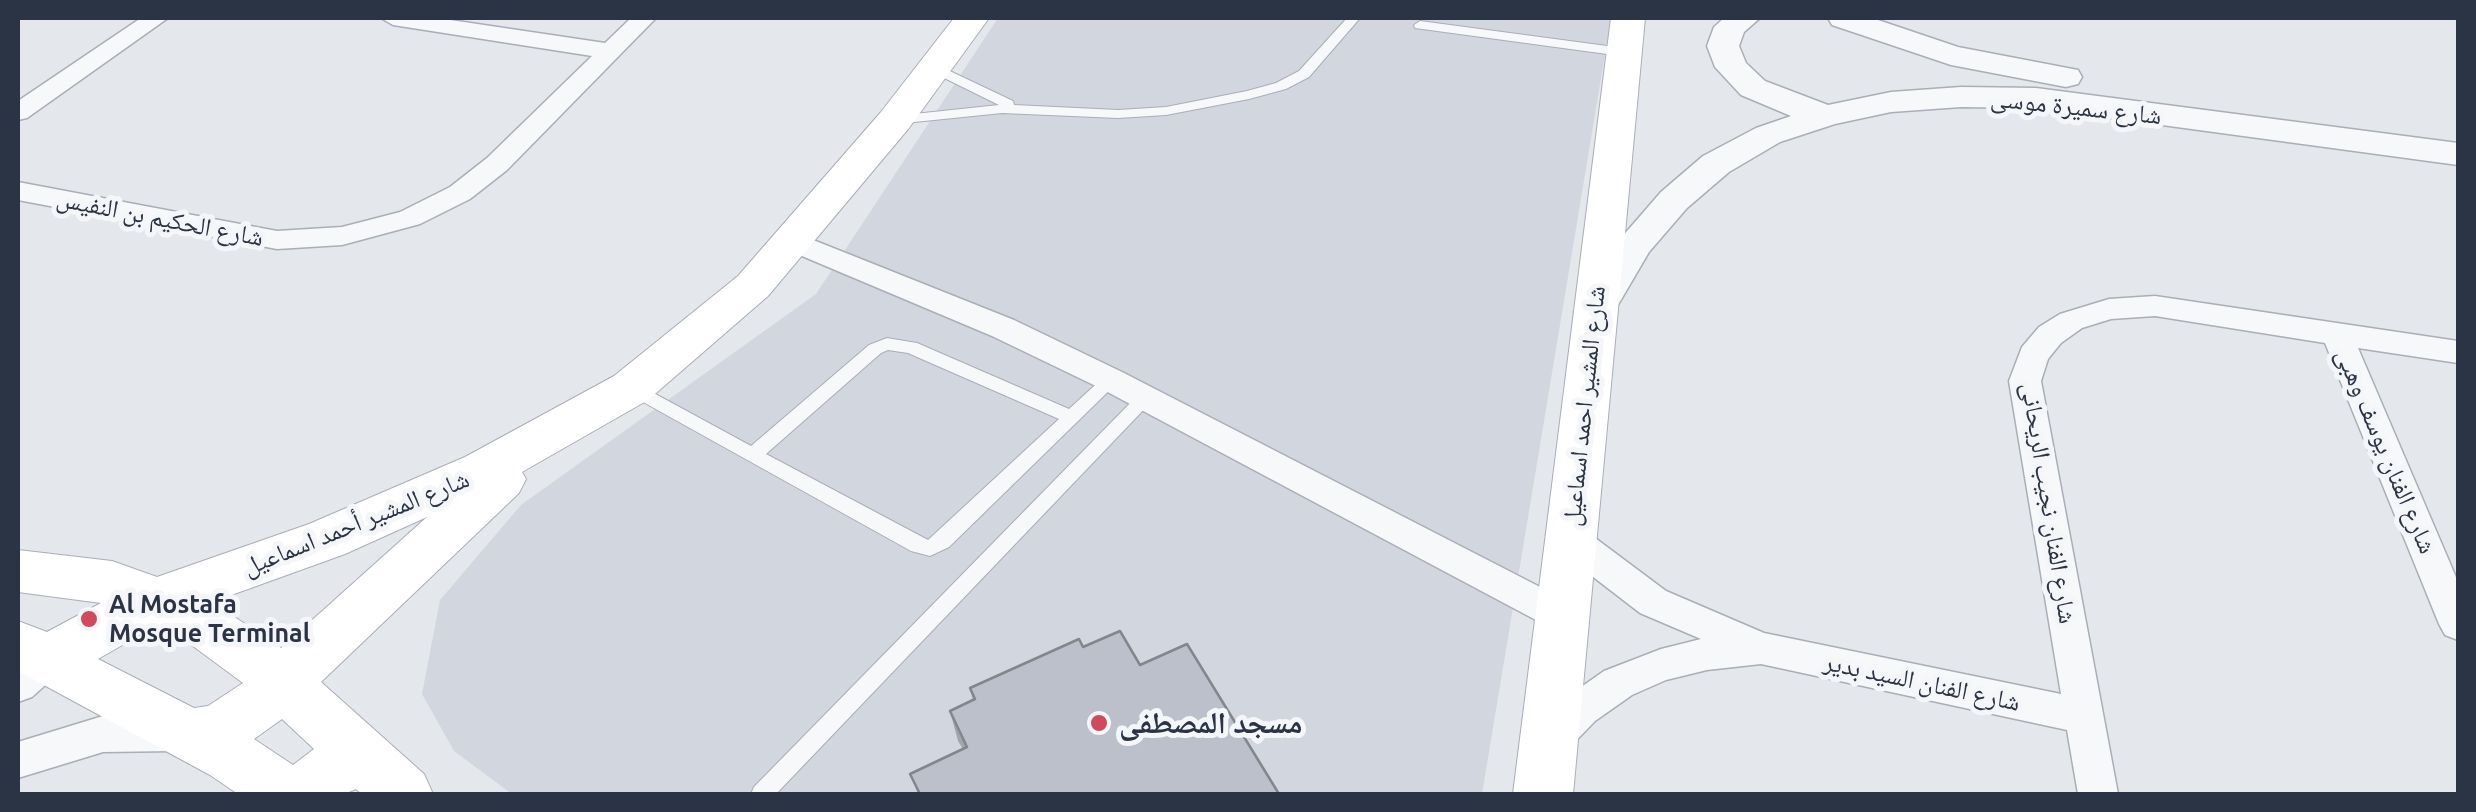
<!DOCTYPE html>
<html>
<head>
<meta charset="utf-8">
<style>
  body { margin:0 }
  #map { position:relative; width:2476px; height:812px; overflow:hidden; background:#e4e7ec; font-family:Ubuntu,sans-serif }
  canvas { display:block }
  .frame { position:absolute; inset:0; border:20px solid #2b3445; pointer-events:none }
</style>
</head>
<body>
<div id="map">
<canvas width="2476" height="812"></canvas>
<div class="frame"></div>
</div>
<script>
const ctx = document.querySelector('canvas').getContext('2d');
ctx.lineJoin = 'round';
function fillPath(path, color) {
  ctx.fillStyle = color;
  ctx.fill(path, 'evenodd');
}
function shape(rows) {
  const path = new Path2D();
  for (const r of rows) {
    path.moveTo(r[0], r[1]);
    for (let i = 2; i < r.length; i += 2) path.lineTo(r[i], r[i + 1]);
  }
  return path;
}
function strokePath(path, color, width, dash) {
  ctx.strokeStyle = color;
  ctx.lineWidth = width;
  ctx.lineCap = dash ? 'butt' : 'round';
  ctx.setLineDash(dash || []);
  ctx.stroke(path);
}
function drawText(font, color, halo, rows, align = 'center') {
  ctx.font = font + ' Ubuntu,"Noto Naskh Arabic",sans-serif';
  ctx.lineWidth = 10;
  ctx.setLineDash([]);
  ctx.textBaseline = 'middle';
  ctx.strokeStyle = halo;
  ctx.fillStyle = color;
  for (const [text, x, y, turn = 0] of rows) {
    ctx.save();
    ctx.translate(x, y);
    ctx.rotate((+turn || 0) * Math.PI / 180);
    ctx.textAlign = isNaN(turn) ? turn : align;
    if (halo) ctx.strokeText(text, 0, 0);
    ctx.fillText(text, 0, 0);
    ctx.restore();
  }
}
fillPath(shape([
  [998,18,1611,18,1482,794,512,794,454,751,422,694,440,600,521,505,816,294]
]), '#d2d6de');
const service = shape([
  [1347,18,1360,18,1309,77,1286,89,1249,99,1166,115,1118,118,1002,113,895,124,888,120,895,116,999,105,930,71,928,68,935,64,1013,101,1014,105,1118,110,1166,107,1247,91,1276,83,1299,71,1347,18],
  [1420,21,1622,48,1629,52,1622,56,1415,28,1414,25,1420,21],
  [887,338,917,343,1069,409,1105,376,1111,374,1120,380,949,547,930,556,911,551,625,392,622,388,625,384,637,384,751,446,869,345,887,338],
  [888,350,908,353,1059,419,928,540,766,454,881,353,888,350],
  [1146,391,1152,393,1155,397,1152,401,776,794,751,794,754,787,1140,393,1146,391]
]);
const minor = shape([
  [141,18,168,18,27,118,18,120,18,101,141,18],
  [381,18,437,18,605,43,631,18,656,18,507,170,470,199,420,224,342,245,277,249,18,200,18,182,277,231,342,227,400,212,450,187,487,158,592,56,393,25,381,18],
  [793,232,1014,320,1122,372,1575,605,1581,616,1575,627,1562,632,1549,627,1100,388,992,336,783,248,779,241,783,234,793,232],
  [2155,296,2458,341,2458,363,2358,348,2458,582,2458,640,2445,635,2439,624,2325,343,2155,316,2111,319,2082,328,2061,343,2048,359,2041,381,2118,794,2078,794,2067,730,1761,664,1707,670,1666,680,1632,695,1595,721,1566,751,1552,756,1538,751,1532,738,1538,725,1567,697,1604,671,1661,649,1701,639,1640,613,1557,549,1552,539,1557,529,1570,525,1583,529,1666,591,1764,633,2061,694,2009,381,2022,347,2039,327,2060,314,2109,299,2155,296],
  [48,643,61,647,67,659,61,671,32,697,18,702,18,662,35,647,48,643],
  [174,715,188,720,194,733,188,746,174,751,103,752,18,778,18,742,103,716,174,715]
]);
const tertiary = shape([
  [1724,18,1760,18,1744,32,1739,46,1746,63,1765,81,1828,105,1891,92,1961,87,2036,88,2458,143,2458,165,2036,108,1961,107,1891,112,1835,124,1780,142,1729,172,1687,208,1649,252,1608,322,1594,326,1580,322,1574,312,1615,245,1661,192,1703,156,1756,128,1791,116,1741,95,1715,67,1707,46,1714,27,1724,18],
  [1828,18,1872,18,1958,47,2078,70,2082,77,2078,84,2066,87,1951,65,1832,25,1828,18]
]);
const secondary = shape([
  [954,18,989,18,909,128,768,296,648,400,522,472,526,479,519,493,321,682,424,774,433,794,362,794,356,789,344,794,238,794,210,775,18,671,18,621,47,632,101,603,18,592,18,550,112,561,157,577,309,524,465,457,614,376,738,276,881,112,954,18],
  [427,517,281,648,212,602,345,554,427,517],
  [157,625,182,638,243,683,208,706,194,708,98,659,157,625],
  [282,719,314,749,293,765,254,739,282,719],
  [1611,18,1645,18,1573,794,1513,794,1611,18]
]);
strokePath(service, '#a9aeb7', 2);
strokePath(minor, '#a9aeb7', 3);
strokePath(tertiary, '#a9aeb7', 3);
strokePath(secondary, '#a9aeb7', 2);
fillPath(service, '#f7f8fa');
fillPath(minor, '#f7f8fa');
fillPath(tertiary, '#f7f8fa');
fillPath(secondary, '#fff');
fillPath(shape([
  [1083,647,1140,665,1279,794,918,794,910,774,963,749,958,741,950,711,973,700,970,688]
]), '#a1a5ae');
const building = shape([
  [1120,631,1140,665,1187,644,1279,794,920,794,910,774,967,747,950,711,975,699,970,688,1079,639,1083,647,1120,631]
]);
fillPath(building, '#bbc0ca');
strokePath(building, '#83868d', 2.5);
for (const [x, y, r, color] of [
  [89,619,10,"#d1495b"],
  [1099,723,10,"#d1495b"]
]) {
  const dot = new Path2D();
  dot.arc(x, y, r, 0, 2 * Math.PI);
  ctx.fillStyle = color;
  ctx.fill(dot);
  strokePath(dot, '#f4f6f9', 4);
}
drawText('25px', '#2b3445', '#f4f6f9', [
  ["شارع سميرة موسى",2076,107,6],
  ["شارع الحكيم بن النفيس",160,218,11],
  ["شارع المشير احمد اسماعيل",1584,406,-84],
  ["شارع الفنان يوسف وهبى",2386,451,67],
  ["شارع الفنان نجيب الريحانى",2049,503,81],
  ["شارع المشير أحمد اسماعيل",356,523,-22],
  ["شارع الفنان السيد بدير",1922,682,12]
]);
drawText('bold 25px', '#2b3445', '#f4f6f9', [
  ["Al Mostafa",109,605],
  ["Mosque Terminal",109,634]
], 'left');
drawText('bold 30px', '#2b3445', '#f4f6f9', [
  ["مسجد المصطفى",1119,723]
], 'left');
</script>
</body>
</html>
